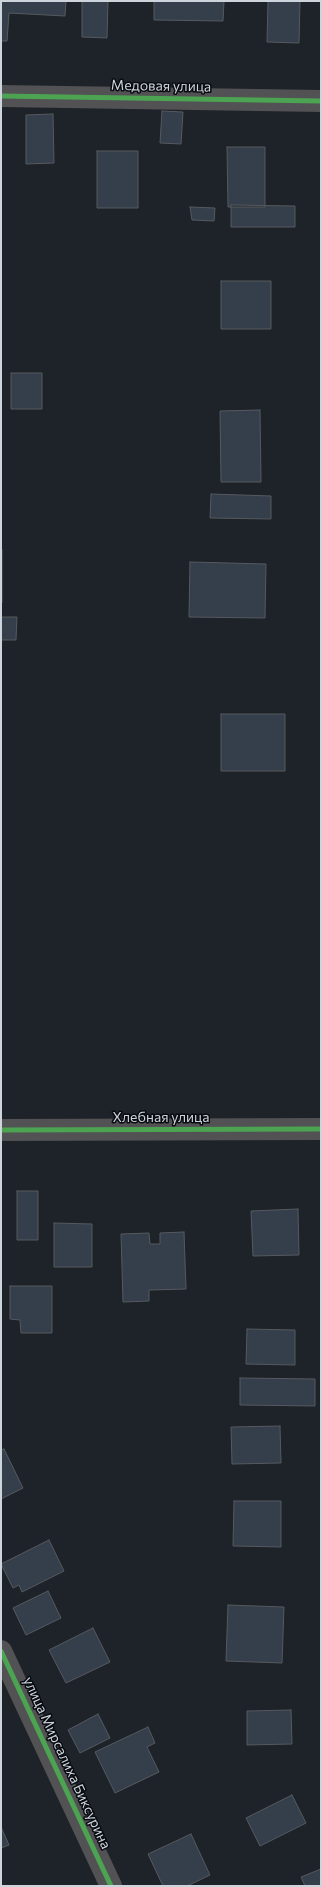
<!DOCTYPE html>
<html>
<head>
<meta charset="utf-8">
<style>
  body { margin:0 }
  #map { position:relative; width:322px; height:1887px; overflow:hidden; background:#1e2329; font-family:Commissioner,sans-serif }
  canvas { display:block }
  .frame { position:absolute; inset:0; border:2px solid #ced4dc; pointer-events:none }
</style>
</head>
<body>
<div id="map">
<canvas width="322" height="1887"></canvas>
<div class="frame"></div>
</div>
<script>
const ctx = document.querySelector('canvas').getContext('2d');
ctx.lineJoin = 'round';
function fillPath(path, color) {
  ctx.fillStyle = color;
  ctx.fill(path, 'evenodd');
}
function shape(rows) {
  const path = new Path2D();
  for (const r of rows) {
    path.moveTo(r[0], r[1]);
    for (let i = 2; i < r.length; i += 2) path.lineTo(r[i], r[i + 1]);
  }
  return path;
}
function strokePath(path, color, width, dash) {
  ctx.strokeStyle = color;
  ctx.lineWidth = width;
  ctx.lineCap = dash ? 'butt' : 'round';
  ctx.setLineDash(dash || []);
  ctx.stroke(path);
}
function drawText(font, color, halo, rows, align = 'center') {
  ctx.font = font + ' Commissioner,sans-serif';
  ctx.lineWidth = 3;
  ctx.setLineDash([]);
  ctx.textBaseline = 'middle';
  ctx.strokeStyle = halo;
  ctx.fillStyle = color;
  for (const [text, x, y, turn = 0] of rows) {
    ctx.save();
    ctx.translate(x, y);
    ctx.rotate((+turn || 0) * Math.PI / 180);
    ctx.textAlign = isNaN(turn) ? turn : align;
    if (halo) ctx.strokeText(text, 0, 0);
    ctx.fillText(text, 0, 0);
    ctx.restore();
  }
}
const building = shape([
  [1,1,66,1,65,16,9,13,7,41,1,41,1,1],
  [82,1,108,1,107,38,82,37,82,1],
  [154,1,224,1,223,21,154,20,154,1],
  [268,1,300,1,299,43,267,42,268,1],
  [162,111,183,112,181,144,160,143,162,111],
  [53,114,54,163,26,164,26,115,53,114],
  [227,147,265,147,265,207,228,207,227,147],
  [97,151,138,151,138,208,97,208,97,151],
  [231,205,295,206,295,227,231,227,231,205],
  [190,207,215,208,214,221,192,220,190,207],
  [221,281,271,281,271,329,221,329,221,281],
  [11,373,42,373,42,409,11,409,11,373],
  [260,410,261,482,221,482,220,411,260,410],
  [211,494,271,496,271,519,210,518,211,494],
  [1,549,2,549,2,603,1,603,1,549],
  [190,562,266,564,265,618,189,617,190,562],
  [1,617,17,617,16,640,1,640,1,617],
  [221,714,285,714,285,771,221,771,221,714],
  [17,1191,38,1191,38,1240,17,1240,17,1191],
  [298,1209,299,1255,253,1256,251,1211,298,1209],
  [54,1223,92,1224,92,1267,54,1267,54,1223],
  [184,1232,186,1289,149,1290,149,1301,123,1302,121,1234,149,1233,150,1244,160,1244,160,1233,184,1232],
  [10,1286,52,1286,52,1333,21,1333,20,1320,10,1319,10,1286],
  [247,1329,295,1330,295,1365,246,1364,247,1329],
  [240,1378,315,1379,315,1406,240,1405,240,1378],
  [280,1426,281,1463,232,1464,231,1427,280,1426],
  [4,1449,23,1488,1,1499,1,1450,4,1449],
  [234,1501,281,1501,281,1547,233,1546,234,1501],
  [49,1540,64,1571,22,1592,19,1585,13,1588,1,1564,49,1540],
  [48,1591,61,1618,26,1635,13,1608,48,1591],
  [228,1605,284,1607,282,1663,226,1661,228,1605],
  [93,1628,110,1662,66,1683,49,1650,93,1628],
  [291,1710,292,1744,247,1745,247,1711,291,1710],
  [98,1714,110,1738,80,1753,68,1730,98,1714],
  [148,1727,155,1743,147,1747,159,1772,115,1793,95,1752,148,1727],
  [292,1795,306,1823,260,1846,246,1818,292,1795],
  [1,1827,9,1845,1,1848,1,1827],
  [191,1834,210,1875,187,1886,163,1886,148,1854,191,1834],
  [321,1869,321,1886,305,1886,301,1877,321,1869]
]);
fillPath(building, '#353e4b');
strokePath(building, '#565a5f', 1);
strokePath(shape([
  [1,96,321,101],
  [1,1130,321,1129],
  [1,1651,111,1886]
]), '#525153', 22);
strokePath(shape([
  [1,96,321,101],
  [1,1130,321,1129],
  [1,1651,111,1886]
]), '#4ca352', 5);
drawText('14px', '#ced4dc', '#080b10', [
  ["Медовая улица",161,86,1],
  ["Хлебная улица",161,1117],
  ["улица Мирсалиха Биксурина",67,1763,65]
]);
</script>
</body>
</html>
